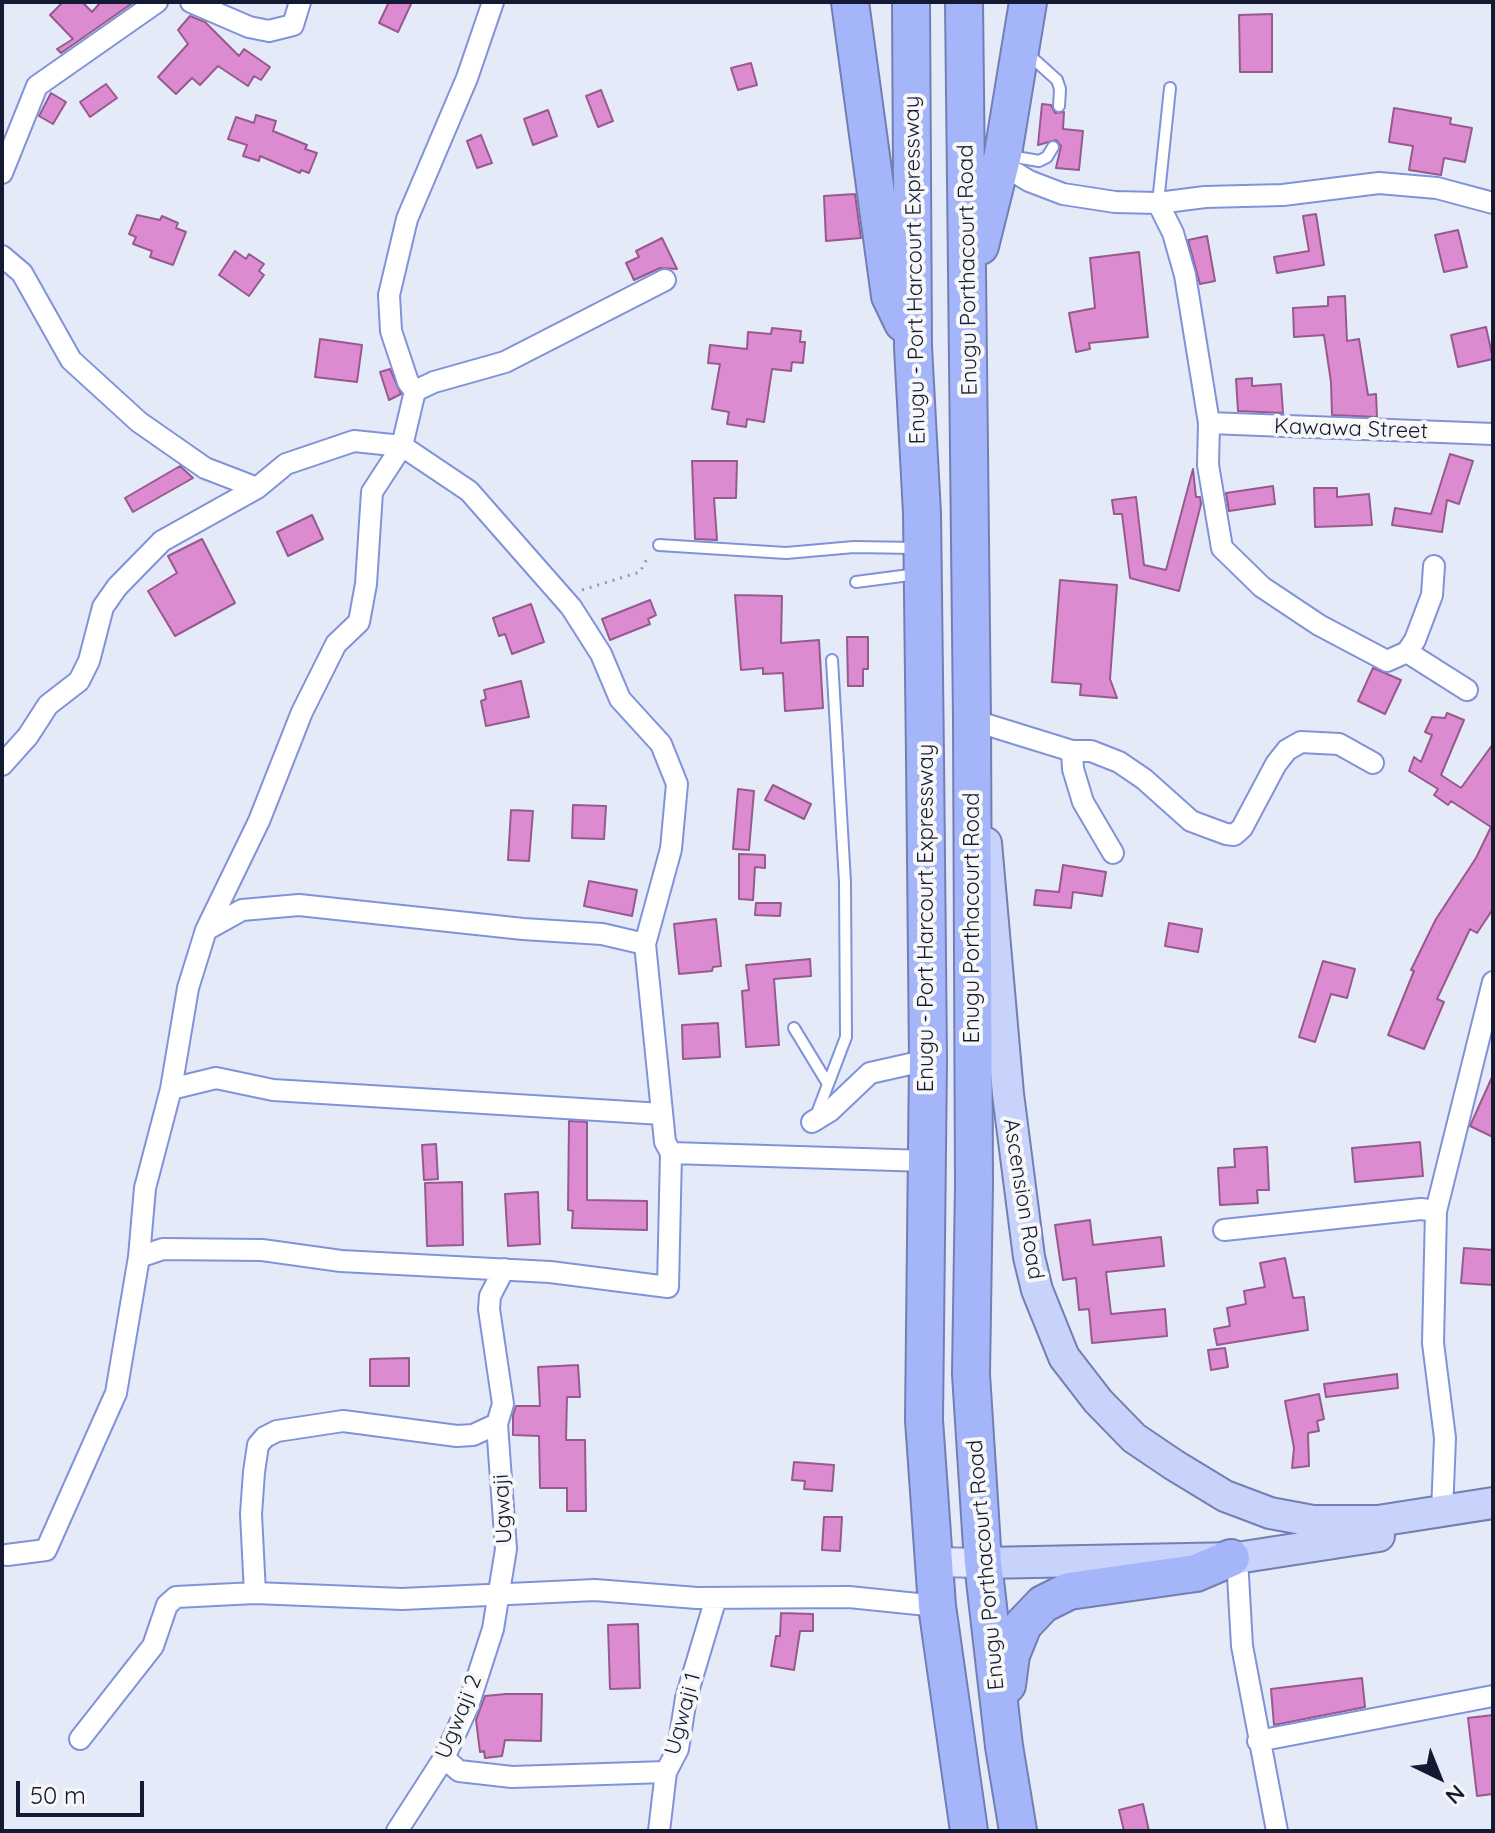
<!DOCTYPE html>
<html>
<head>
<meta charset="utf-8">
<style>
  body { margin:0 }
  #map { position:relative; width:1495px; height:1833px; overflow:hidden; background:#e5eaf9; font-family:Quicksand,sans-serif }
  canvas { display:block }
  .frame { position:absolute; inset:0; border:4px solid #141a34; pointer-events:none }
  .north { position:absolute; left:1399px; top:1737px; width:80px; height:80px; -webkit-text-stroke:6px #f7f7f7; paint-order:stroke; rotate:137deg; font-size:22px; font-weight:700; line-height:32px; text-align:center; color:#141a34 }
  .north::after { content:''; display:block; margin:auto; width:28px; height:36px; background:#141a34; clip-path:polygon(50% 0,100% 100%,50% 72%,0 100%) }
  .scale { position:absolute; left:16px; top:1781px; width:128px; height:36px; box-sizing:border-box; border:4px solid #141a34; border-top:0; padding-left:10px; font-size:24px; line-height:28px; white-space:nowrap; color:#141a34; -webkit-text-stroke:6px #f7f7f7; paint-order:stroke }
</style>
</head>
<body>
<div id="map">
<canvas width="1495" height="1833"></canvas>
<div class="frame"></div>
<div class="north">N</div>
<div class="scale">50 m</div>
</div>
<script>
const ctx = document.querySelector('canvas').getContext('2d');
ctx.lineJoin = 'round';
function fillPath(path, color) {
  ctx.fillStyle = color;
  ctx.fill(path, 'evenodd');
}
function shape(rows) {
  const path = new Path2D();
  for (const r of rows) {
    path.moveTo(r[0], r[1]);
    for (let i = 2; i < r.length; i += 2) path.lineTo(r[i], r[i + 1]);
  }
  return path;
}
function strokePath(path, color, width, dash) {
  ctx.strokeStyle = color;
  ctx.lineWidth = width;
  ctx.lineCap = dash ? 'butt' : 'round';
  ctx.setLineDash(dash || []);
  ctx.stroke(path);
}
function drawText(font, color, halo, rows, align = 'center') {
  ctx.font = font + ' Quicksand,sans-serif';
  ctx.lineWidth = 8;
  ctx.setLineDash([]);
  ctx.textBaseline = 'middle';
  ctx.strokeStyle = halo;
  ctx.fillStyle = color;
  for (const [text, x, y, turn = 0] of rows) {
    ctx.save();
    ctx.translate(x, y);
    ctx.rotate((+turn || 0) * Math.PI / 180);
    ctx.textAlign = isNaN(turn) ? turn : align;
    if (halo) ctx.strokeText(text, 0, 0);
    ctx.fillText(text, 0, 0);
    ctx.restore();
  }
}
const building = shape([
  [63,2,82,2,92,12,101,2,134,2,61,53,57,49,73,39,50,15,63,2],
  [389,2,412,2,398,32,379,23,389,2],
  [1272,14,1272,72,1240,72,1239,15,1272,14],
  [190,16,205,22,239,56,244,49,270,67,261,80,254,76,248,86,218,66,200,85,192,78,176,94,158,77,188,44,178,30,190,16],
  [751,63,757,85,738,90,731,68,751,63],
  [106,84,117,98,90,117,80,102,106,84],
  [601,90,613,121,598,127,586,96,601,90],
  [51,93,66,102,53,124,39,116,51,93],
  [1042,104,1051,105,1055,113,1064,112,1063,129,1083,131,1079,170,1056,168,1061,146,1056,140,1038,145,1042,104],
  [1394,108,1451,118,1450,124,1472,128,1465,162,1444,158,1441,175,1409,170,1413,146,1389,142,1394,108],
  [548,110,557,136,533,145,524,119,548,110],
  [256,115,276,121,273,131,307,145,305,149,317,153,309,173,301,170,300,173,260,156,259,161,243,156,247,145,228,139,236,117,254,123,256,115],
  [481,135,492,163,477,168,467,141,481,135],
  [855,194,861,238,826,241,824,196,855,194],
  [1316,214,1324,265,1277,273,1274,257,1309,251,1303,216,1316,214],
  [137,215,160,220,162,216,178,223,176,228,186,232,173,265,150,257,152,251,133,244,136,237,129,234,137,215],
  [1458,230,1467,267,1444,272,1435,235,1458,230],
  [1207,236,1215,281,1200,284,1188,240,1207,236],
  [662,238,677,269,660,268,634,280,626,263,639,257,636,251,662,238],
  [235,251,246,259,249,254,264,264,259,271,264,275,249,296,219,275,235,251],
  [1139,252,1148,337,1089,343,1090,349,1076,352,1069,313,1095,308,1090,258,1139,252],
  [1345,296,1347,341,1359,339,1368,395,1376,394,1377,417,1332,415,1331,382,1324,335,1294,337,1293,308,1328,306,1328,297,1345,296],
  [1486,327,1493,359,1458,367,1451,335,1486,327],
  [772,328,801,331,800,342,805,342,803,363,792,362,791,371,772,369,764,422,747,419,746,427,727,424,729,412,712,409,720,364,708,363,710,345,747,349,748,332,771,334,772,328],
  [320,339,362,345,357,382,315,377,320,339],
  [390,369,401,394,389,400,380,372,390,369],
  [1252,378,1252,386,1281,384,1283,413,1238,411,1236,379,1252,378],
  [1450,454,1473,461,1459,504,1447,500,1442,532,1392,525,1395,508,1431,514,1450,454],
  [692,461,737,461,736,498,714,498,717,540,695,539,692,461],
  [180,466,193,478,133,512,125,498,180,466],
  [1193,469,1196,497,1200,497,1201,504,1179,591,1130,578,1122,514,1114,514,1112,500,1136,497,1144,565,1166,570,1193,469],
  [1273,486,1275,504,1229,511,1226,493,1273,486],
  [1314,488,1337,488,1337,497,1369,494,1372,525,1315,527,1314,488],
  [312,515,323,539,288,556,277,532,312,515],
  [202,539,235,603,175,636,148,591,177,573,168,556,202,539],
  [1060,580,1117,585,1110,679,1117,698,1080,695,1081,684,1052,682,1060,580],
  [735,595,782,596,781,643,819,640,823,708,785,711,783,673,763,674,763,668,741,670,735,595],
  [650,600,656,615,648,619,650,624,610,640,602,619,650,600],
  [531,604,544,642,512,654,505,634,499,636,493,618,531,604],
  [847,637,868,637,868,669,863,669,863,686,848,686,847,637],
  [1373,668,1401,680,1385,714,1358,701,1373,668],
  [521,681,529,717,486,726,481,701,486,699,484,690,521,681],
  [1447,713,1464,720,1441,775,1461,788,1493,744,1493,909,1477,933,1470,929,1437,999,1444,1002,1424,1049,1388,1035,1414,971,1411,970,1436,919,1476,858,1491,827,1451,801,1448,805,1434,795,1438,789,1409,771,1414,757,1421,762,1432,735,1425,732,1432,717,1445,718,1447,713],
  [773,785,811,804,804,819,765,800,773,785],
  [738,789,754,791,749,850,733,849,738,789],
  [573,805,606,806,604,839,572,838,573,805],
  [511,810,533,811,529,861,508,860,511,810],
  [739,854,765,855,765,868,755,867,753,900,739,899,739,854],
  [1063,865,1106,872,1102,896,1073,892,1071,908,1034,905,1036,890,1059,892,1063,865],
  [589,881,637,890,632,916,584,906,589,881],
  [756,903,781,903,780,916,755,915,756,903],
  [716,919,721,966,713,967,712,971,679,974,674,924,716,919],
  [1169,923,1202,929,1198,952,1165,946,1169,923],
  [810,959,811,976,774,979,779,1045,746,1047,742,991,749,990,746,965,810,959],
  [1323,961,1355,969,1347,998,1331,994,1315,1042,1299,1037,1323,961],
  [718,1023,720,1057,683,1059,682,1025,718,1023],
  [1493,1075,1493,1137,1470,1126,1493,1075],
  [569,1121,587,1122,587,1200,647,1201,647,1230,572,1228,573,1211,568,1210,569,1121],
  [1420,1142,1423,1176,1355,1182,1352,1148,1420,1142],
  [436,1144,438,1179,424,1180,422,1145,436,1144],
  [1267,1147,1269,1190,1257,1190,1258,1203,1220,1205,1218,1168,1235,1167,1234,1149,1267,1147],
  [462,1182,463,1245,427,1246,425,1183,462,1182],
  [538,1192,540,1244,508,1246,505,1194,538,1192],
  [1090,1220,1093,1245,1161,1237,1164,1266,1106,1272,1111,1314,1165,1309,1167,1336,1092,1343,1089,1309,1079,1310,1076,1278,1063,1280,1055,1225,1090,1220],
  [1464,1248,1493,1250,1493,1285,1461,1283,1464,1248],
  [1285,1258,1293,1298,1304,1297,1308,1330,1217,1345,1214,1329,1230,1326,1227,1308,1246,1304,1244,1291,1265,1287,1260,1263,1285,1258],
  [1225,1348,1228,1367,1211,1370,1208,1350,1225,1348],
  [409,1358,409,1386,370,1386,370,1359,409,1358],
  [578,1365,580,1397,567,1397,566,1440,585,1440,586,1511,567,1511,567,1488,540,1488,539,1436,513,1435,513,1415,516,1406,540,1406,538,1367,578,1365],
  [1397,1374,1398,1388,1326,1397,1324,1384,1397,1374],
  [1319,1394,1324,1419,1317,1421,1319,1431,1308,1433,1309,1466,1292,1468,1294,1448,1285,1401,1319,1394],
  [794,1462,834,1465,832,1491,804,1489,805,1481,792,1480,794,1462],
  [824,1517,842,1517,840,1551,822,1550,824,1517],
  [781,1613,813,1614,813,1631,800,1631,794,1670,771,1666,776,1636,780,1636,781,1613],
  [638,1624,640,1688,610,1689,608,1625,638,1624],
  [1362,1678,1365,1707,1274,1725,1271,1689,1362,1678],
  [506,1694,542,1694,541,1741,505,1740,502,1756,485,1758,484,1751,480,1752,476,1720,485,1696,506,1694],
  [1493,1715,1493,1794,1477,1796,1468,1718,1493,1715],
  [1143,1804,1149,1831,1124,1831,1119,1810,1143,1804]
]);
fillPath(building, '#dd8bd1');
strokePath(building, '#965a8d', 2);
const lane = shape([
  [1028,54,1057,80,1060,89,1059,106],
  [1010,156,1039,161,1047,157,1053,147],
  [1158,203,1170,88],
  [659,545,786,553,854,547,916,548],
  [856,582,917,574],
  [794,1028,828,1084],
  [816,1116,846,1037,845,882,832,660]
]);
const street = shape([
  [191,2,249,27,269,31,293,25,300,2],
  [1001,164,1029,181,1063,194,1115,202,1158,203,1205,197,1283,195,1379,183,1437,188,1493,203],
  [2,173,37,86,157,2],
  [1158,203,1173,233,1185,275,1209,423,1208,465,1222,548,1262,587,1319,625,1387,661,1407,652,1415,640,1432,595,1434,566],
  [2,256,22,273,71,360,139,422,205,468,257,488],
  [415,391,408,382,391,331,389,295,407,219,467,78,493,2],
  [1209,423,1493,434],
  [1407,652,1467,690],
  [972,720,1072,751,1091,751,1119,762,1144,779,1191,821,1226,834,1234,835,1242,828,1276,764,1287,750,1301,742,1339,744,1373,763],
  [1072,751,1073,769,1083,802,1113,853],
  [2,765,28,736,48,705,79,681,89,661,103,607,117,587,162,541,257,488,286,464,354,441,402,446,469,491,571,607,601,654,620,699,661,744,677,784,671,849,645,944,665,1142,671,1153,668,1287,550,1272,341,1261,262,1250,163,1249,139,1257],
  [206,930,242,910,299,905,523,929,602,934,645,944],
  [171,1089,216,1078,273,1090,662,1114],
  [812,1122,830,1111,870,1073,928,1060],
  [671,1153,927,1161],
  [1224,1230,1421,1209,1436,1211],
  [1442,1512,1445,1438,1433,1343,1436,1211,1493,982],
  [7,1555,46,1550,116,1393,139,1257,145,1188,171,1089,188,988,206,930,259,821,302,712,336,644,359,622,366,584,372,492,402,446,415,391,434,382,505,362,665,280],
  [1237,1558,1242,1646,1277,1831],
  [255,1593,251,1514,254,1472,258,1445,265,1437,277,1431,343,1421,457,1436,473,1435,497,1424,503,1404,489,1309,490,1296,504,1269],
  [80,1739,153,1646,167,1605,176,1597,255,1593,402,1599,595,1590,697,1598,849,1597,937,1606],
  [1258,1741,1493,1696],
  [444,1758,459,1771,512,1777,666,1772],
  [397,1831,444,1758,468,1706,493,1629,506,1549,497,1424],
  [659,1831,666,1772,678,1749,686,1698,716,1598]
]);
const secondary = shape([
  [933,1562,983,1563]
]);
const primary = shape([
  [986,843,1008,1094,1029,1257,1037,1290,1064,1357,1098,1401,1134,1438,1174,1465,1225,1496,1270,1513,1313,1521,1378,1521,1493,1503],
  [983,1563,1237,1558,1379,1536]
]);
const highway = shape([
  [850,2,890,296,903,323],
  [911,2,913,347,922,513,925,757,928,1060,924,1420,937,1606,969,1831],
  [964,2,972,720,974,1185,971,1374,983,1563,1004,1746,1018,1831],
  [980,246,1003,154,1028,2],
  [1007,1685,1011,1655,1023,1625,1043,1604,1069,1591,1196,1573,1231,1558]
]);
strokePath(lane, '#8193d8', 14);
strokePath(street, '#8193d8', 24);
strokePath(secondary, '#8193d8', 32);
strokePath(primary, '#727fb4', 34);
strokePath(highway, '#727fb4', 40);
strokePath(shape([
  [582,590,640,572,649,555]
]), '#9399ac', 3, [2, 6]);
strokePath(lane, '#fff', 10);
strokePath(street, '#fff', 20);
strokePath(secondary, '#e4e9fd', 28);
strokePath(primary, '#c8d3fb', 30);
strokePath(highway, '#a4b6f9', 36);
drawText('22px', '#141a34', '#f7f7f7', [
  ["Enugu - Port Harcourt Expressway",915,270,-91],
  ["Enugu Porthacourt Road",968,270,-91],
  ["Kawawa Street",1351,429,2],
  ["Enugu - Port Harcourt Expressway",926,918,-90],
  ["Enugu Porthacourt Road",972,918,-90],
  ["Ascension Road",1023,1199,81],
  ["Ugwaji",503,1509,-93],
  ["Enugu Porthacourt Road",986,1565,-95],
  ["Ugwaji 1",683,1714,-75],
  ["Ugwaji 2",459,1717,-68]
]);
</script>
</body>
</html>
